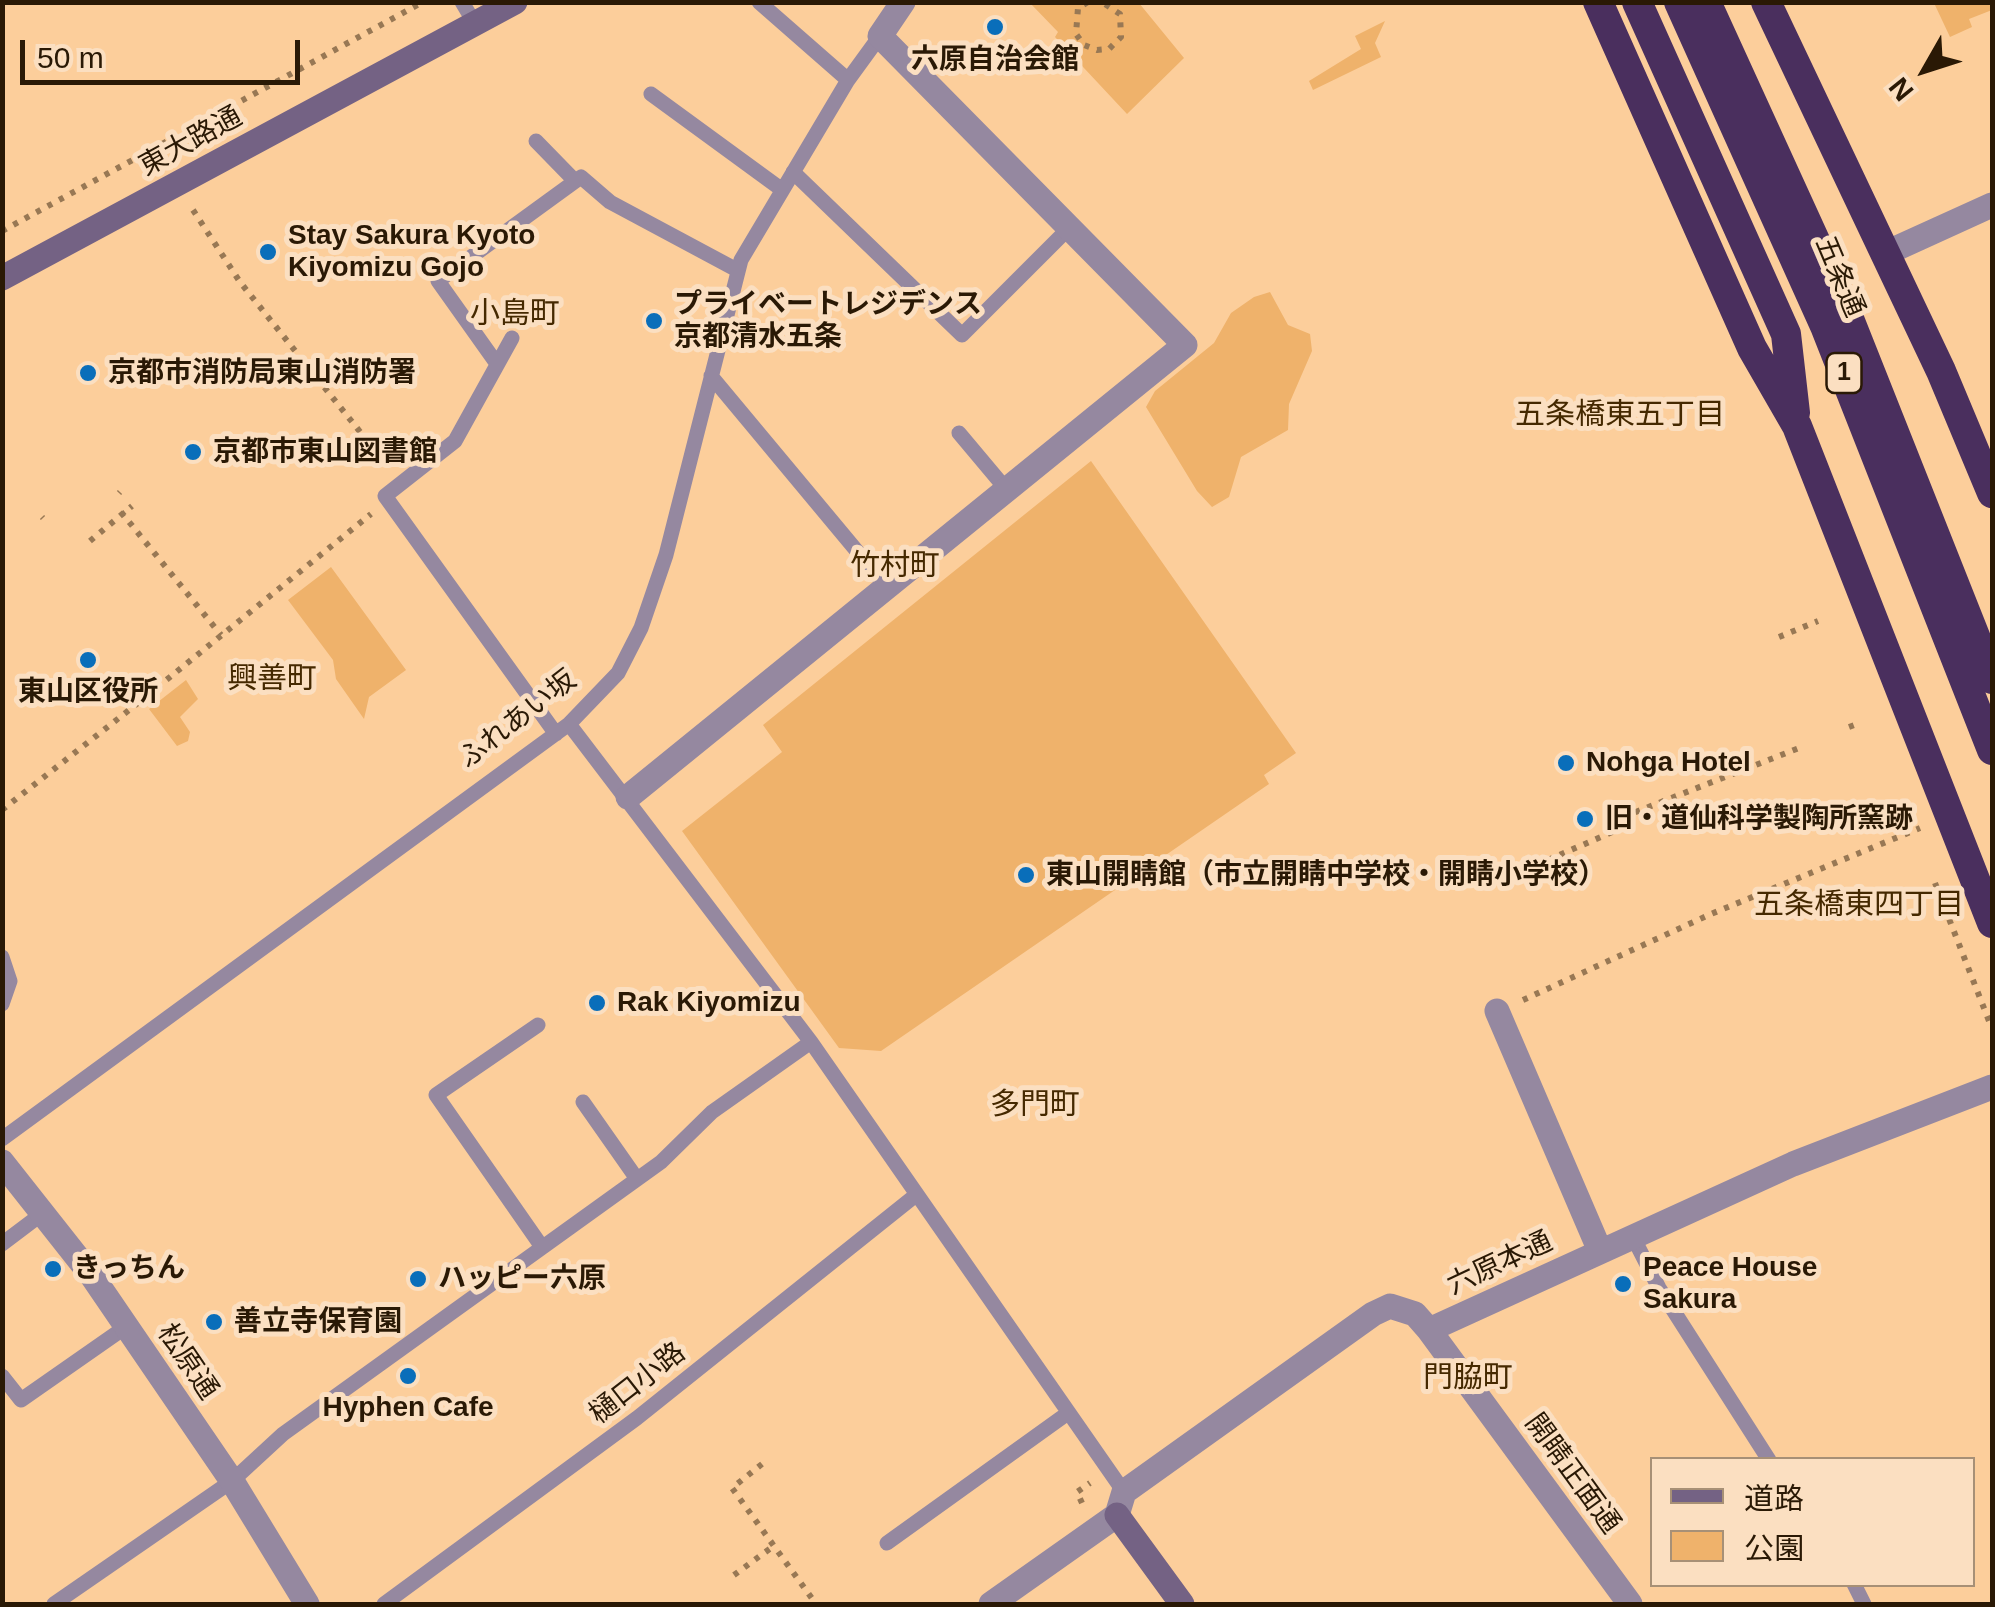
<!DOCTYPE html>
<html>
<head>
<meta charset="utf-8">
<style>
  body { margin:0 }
  #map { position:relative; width:1995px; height:1607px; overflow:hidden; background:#fcce9b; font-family:Helvetica,"Noto Sans JP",sans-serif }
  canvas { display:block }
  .frame { position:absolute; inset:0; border:5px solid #2a1905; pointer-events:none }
  .legend { position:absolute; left:1650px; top:1457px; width:325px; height:130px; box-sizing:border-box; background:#fbdfc1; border:2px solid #a79076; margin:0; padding:12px 18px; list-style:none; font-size:30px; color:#2a1905 }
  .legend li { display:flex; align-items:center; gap:20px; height:50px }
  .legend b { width:50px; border:2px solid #a79076 }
  .north { position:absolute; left:1875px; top:20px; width:100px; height:100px; -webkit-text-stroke:8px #fbdfc1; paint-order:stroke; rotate:231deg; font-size:28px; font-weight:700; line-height:40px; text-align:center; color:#2a1905 }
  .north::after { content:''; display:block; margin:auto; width:35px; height:45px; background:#2a1905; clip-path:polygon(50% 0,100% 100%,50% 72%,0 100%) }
  .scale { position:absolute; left:20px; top:40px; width:280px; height:45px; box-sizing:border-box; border:5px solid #2a1905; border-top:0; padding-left:12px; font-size:30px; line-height:35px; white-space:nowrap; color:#2a1905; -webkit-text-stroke:8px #fbdfc1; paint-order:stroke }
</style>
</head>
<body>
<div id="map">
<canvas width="1995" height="1607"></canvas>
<div class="frame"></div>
<ul class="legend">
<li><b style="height:12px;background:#746284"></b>道路</li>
<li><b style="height:28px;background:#efb26b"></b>公園</li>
</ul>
<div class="north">N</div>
<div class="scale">50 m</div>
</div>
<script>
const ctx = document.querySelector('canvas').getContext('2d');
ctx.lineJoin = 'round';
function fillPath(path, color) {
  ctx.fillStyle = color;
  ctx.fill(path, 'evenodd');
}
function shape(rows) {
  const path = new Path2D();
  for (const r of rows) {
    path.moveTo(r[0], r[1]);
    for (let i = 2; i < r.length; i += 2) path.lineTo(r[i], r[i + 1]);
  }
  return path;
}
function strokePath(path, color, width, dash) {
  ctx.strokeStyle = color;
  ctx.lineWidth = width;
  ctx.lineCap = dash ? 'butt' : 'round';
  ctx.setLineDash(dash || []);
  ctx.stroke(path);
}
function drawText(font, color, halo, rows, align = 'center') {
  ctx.font = font + ' Helvetica,"Noto Sans JP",sans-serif';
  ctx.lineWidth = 10;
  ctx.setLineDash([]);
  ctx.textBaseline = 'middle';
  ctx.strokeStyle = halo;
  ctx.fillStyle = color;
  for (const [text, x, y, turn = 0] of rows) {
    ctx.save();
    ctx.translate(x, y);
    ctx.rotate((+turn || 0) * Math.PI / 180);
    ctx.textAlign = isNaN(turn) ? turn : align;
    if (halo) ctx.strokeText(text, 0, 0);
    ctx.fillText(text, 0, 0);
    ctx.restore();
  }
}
fillPath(shape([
  [1030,3,1139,3,1184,58,1127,114,1055,37,1058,32],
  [1934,3,1992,3,1992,10,1969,19,1972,27,1950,37],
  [1385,21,1375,43,1381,57,1313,90,1309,81,1361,49,1355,36],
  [1270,292,1288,325,1310,334,1312,351,1289,404,1288,430,1241,457,1229,497,1212,507,1197,491,1146,407,1155,391,1214,343,1231,313,1254,297],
  [1091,461,1296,753,1264,775,1269,784,881,1051,839,1048,682,831,782,752,763,725],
  [331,567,406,670,369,697,364,719,336,679,333,660,288,600],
  [186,680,198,699,180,717,190,732,188,741,177,746,149,709]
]), '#efb26b');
strokePath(shape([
  [1088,2,1078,8,1076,34,1084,45,1097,50,1109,49,1121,37,1120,14,1102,2],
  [193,210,240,282,385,463],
  [2,231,423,2],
  [119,493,120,492],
  [121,512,221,635],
  [42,517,43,518],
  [90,541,132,506],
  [1779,637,1818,621],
  [129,691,138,703,371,514],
  [1849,727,1860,723],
  [2,810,138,703],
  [1548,860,1626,826,1628,815,1799,748],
  [1935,883,1989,1021],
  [1523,1000,1711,914,1920,828],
  [762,1464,732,1488,816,1604],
  [1082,1503,1077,1492,1090,1483],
  [734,1575,775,1545]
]), '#987854', 6, [5, 8]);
strokePath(shape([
  [462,2,475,24],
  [759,2,848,80],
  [651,94,781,189],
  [536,141,575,181],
  [793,172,962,335,1069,228],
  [512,338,455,441,385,496,556,734],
  [497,364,438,281,581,177,610,202,737,270],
  [711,376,886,586],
  [959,433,1006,489],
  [569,724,811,1042,1124,1492],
  [2,957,10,981,2,1004],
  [538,1025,436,1095,542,1247],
  [583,1102,637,1179],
  [2,1139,569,724,618,673,641,628,666,555,741,260,848,80,880,36],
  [1633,1237,1659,1288,1769,1460],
  [2,1244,43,1213],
  [2,1376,21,1400,127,1326],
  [887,1543,1068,1413],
  [1854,1584,1864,1604],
  [54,1604,232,1481,283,1434,661,1162,712,1112,811,1042],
  [384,1604,637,1418,916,1195]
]), '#9588a0', 15);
strokePath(shape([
  [1884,254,1992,205],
  [628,797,1185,345,880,36,903,2],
  [1497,1011,1600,1251],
  [2,1162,92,1276,232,1481,307,1604],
  [1429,1330,1793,1164,1992,1087],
  [991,1604,1117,1515,1124,1492,1373,1314,1390,1306,1415,1314,1429,1330,1630,1604]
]), '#9588a0', 25);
strokePath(shape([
  [2,278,515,2],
  [1117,1515,1182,1604]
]), '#746284', 25);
strokePath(shape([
  [1598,2,1752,348,1797,426,1992,923],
  [1637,2,1786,334,1795,413],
  [1679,2,1825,326,1992,750],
  [1706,2,1838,291,1992,679],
  [1766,2,1941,371,1992,493]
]), '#4a2f5e', 30);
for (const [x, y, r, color] of [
  [995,27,10,"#096eba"],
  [268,252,10,"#096eba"],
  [654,321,10,"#096eba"],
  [88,373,10,"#096eba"],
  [193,452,10,"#096eba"],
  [88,660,10,"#096eba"],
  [1566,763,10,"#096eba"],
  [1585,819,10,"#096eba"],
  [1026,875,10,"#096eba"],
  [597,1003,10,"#096eba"],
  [53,1269,10,"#096eba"],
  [418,1279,10,"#096eba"],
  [1623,1284,10,"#096eba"],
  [214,1322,10,"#096eba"],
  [408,1376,10,"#096eba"]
]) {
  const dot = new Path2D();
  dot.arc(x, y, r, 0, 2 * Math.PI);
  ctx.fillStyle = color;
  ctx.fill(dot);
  strokePath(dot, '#fbdfc1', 4);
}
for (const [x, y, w] of [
  [1844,373,35]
]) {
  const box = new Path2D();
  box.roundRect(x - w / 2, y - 20, w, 40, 8);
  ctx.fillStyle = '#fbdfc1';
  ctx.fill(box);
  strokePath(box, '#2a1905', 2.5);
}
drawText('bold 25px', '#2a1905', null, [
  ["1",1844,373]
]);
drawText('bold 28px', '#2a1905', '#fbdfc1', [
  ["六原自治会館",995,60,"center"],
  ["Stay Sakura Kyoto",288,236],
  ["Kiyomizu Gojo",288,268],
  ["プライベートレジデンス",674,305],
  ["京都清水五条",674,337],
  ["京都市消防局東山消防署",108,373],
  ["京都市東山図書館",213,452],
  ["東山区役所",88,692,"center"],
  ["Nohga Hotel",1586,763],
  ["旧・道仙科学製陶所窯跡",1605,819],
  ["東山開睛館（市立開睛中学校・開睛小学校）",1046,875],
  ["Rak Kiyomizu",617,1003],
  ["Peace House",1643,1268],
  ["Sakura",1643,1300],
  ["きっちん",73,1269],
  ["ハッピー六原",438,1279],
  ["善立寺保育園",234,1322],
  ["Hyphen Cafe",408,1408,"center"]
], 'left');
drawText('28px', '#2a1905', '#fbdfc1', [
  ["東大路通",191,142,-29],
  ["五条通",1839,277,67],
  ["ふれあい坂",518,720,-38],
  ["六原本通",1500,1264,-25],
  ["松原通",187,1362,56],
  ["樋口小路",638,1384,-38],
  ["開睛正面通",1572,1474,54]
]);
drawText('30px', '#452900', '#fbdfc1', [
  ["小島町",515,315],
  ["五条橋東五丁目",1620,416],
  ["竹村町",895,567],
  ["興善町",272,680],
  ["五条橋東四丁目",1859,906],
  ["多門町",1035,1106],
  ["門脇町",1468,1379]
]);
</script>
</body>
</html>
